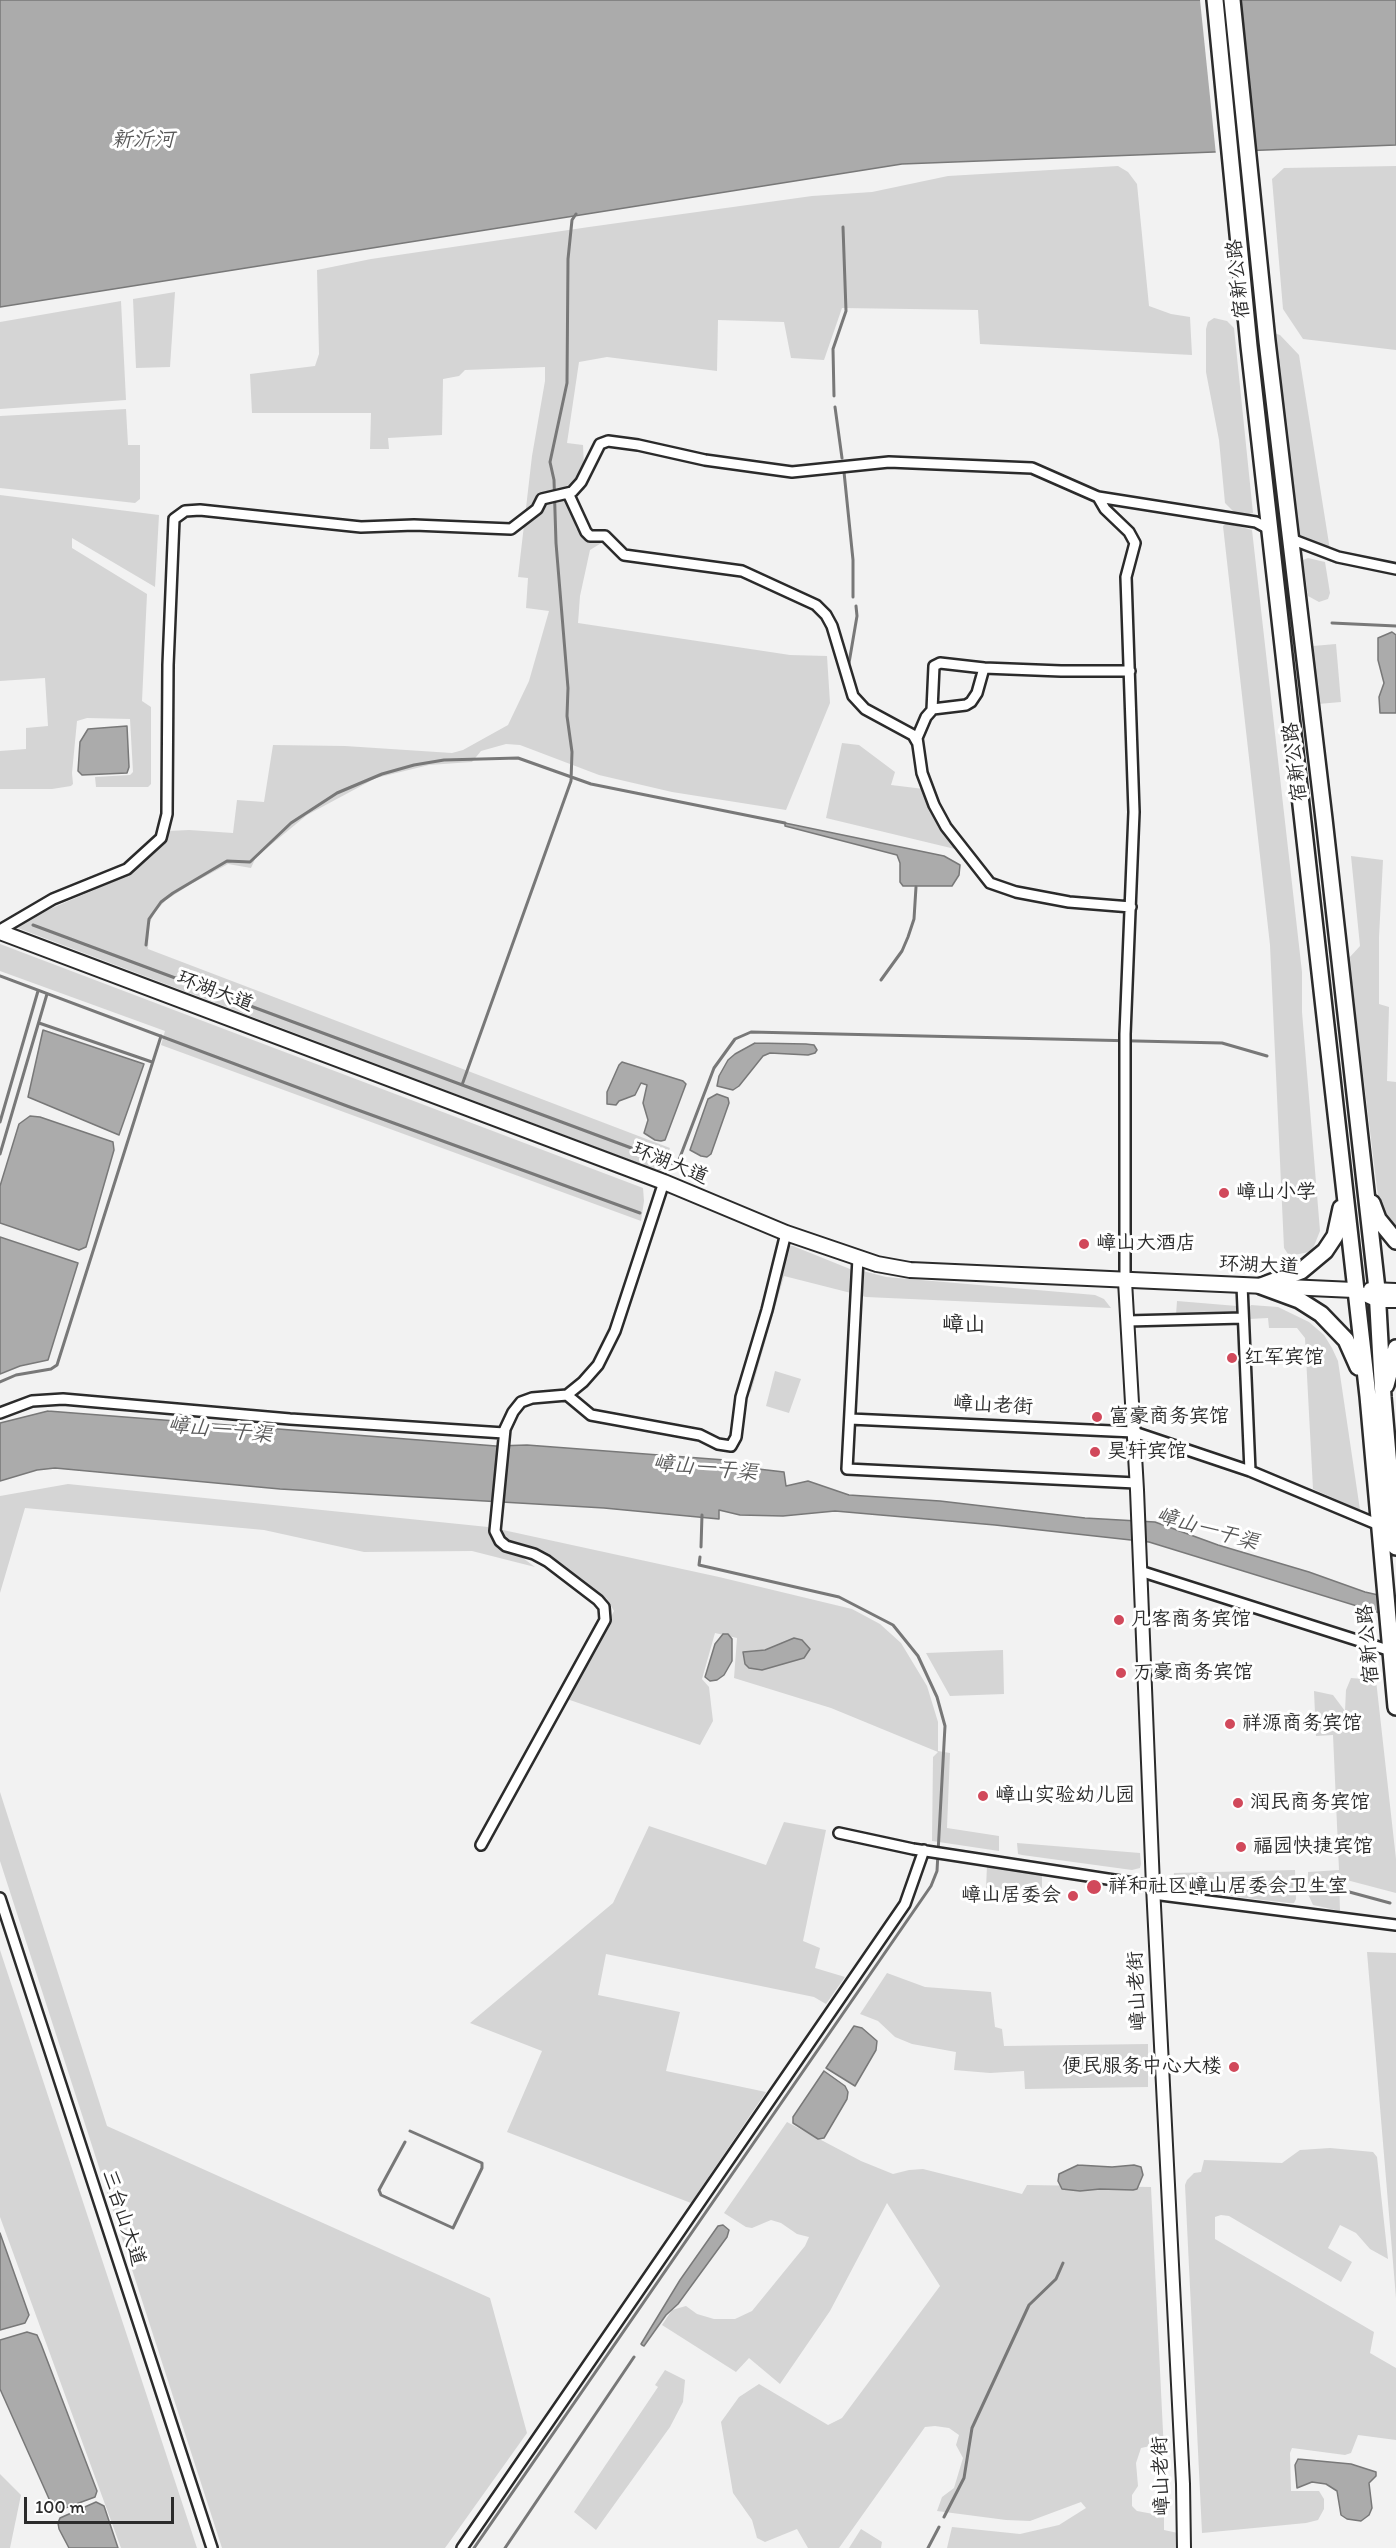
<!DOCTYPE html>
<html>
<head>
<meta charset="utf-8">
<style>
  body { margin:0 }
  #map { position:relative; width:1396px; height:2548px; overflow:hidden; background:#f2f2f2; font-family:Itim,sans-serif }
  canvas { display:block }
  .scale { position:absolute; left:24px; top:2497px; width:150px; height:27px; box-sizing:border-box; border:3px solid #2b2b2b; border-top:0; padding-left:8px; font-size:18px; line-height:21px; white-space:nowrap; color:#2b2b2b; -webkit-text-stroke:4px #fff; paint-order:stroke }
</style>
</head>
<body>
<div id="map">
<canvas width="1396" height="2548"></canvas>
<div class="scale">100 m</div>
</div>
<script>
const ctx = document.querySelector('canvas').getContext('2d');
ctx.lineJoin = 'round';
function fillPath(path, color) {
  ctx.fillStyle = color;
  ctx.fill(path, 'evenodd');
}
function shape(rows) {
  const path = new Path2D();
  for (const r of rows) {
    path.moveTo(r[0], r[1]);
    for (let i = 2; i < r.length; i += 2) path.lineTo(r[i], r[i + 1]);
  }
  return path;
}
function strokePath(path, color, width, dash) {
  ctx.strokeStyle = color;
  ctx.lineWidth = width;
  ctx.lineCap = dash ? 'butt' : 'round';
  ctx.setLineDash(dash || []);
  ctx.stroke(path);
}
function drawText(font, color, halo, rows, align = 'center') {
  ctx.font = font + ' Itim,"LXGW WenKai TC",sans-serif';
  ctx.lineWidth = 6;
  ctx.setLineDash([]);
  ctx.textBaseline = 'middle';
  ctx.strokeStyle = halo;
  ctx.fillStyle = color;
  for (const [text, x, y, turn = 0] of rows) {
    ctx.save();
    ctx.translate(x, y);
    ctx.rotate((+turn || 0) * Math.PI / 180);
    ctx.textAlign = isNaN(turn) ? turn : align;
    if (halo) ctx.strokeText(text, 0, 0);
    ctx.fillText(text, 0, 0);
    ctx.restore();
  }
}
fillPath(shape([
  [1118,166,1128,172,1137,184,1149,306,1171,314,1190,317,1192,355,980,344,978,310,842,308,824,360,791,358,784,322,718,320,717,371,607,357,579,362,567,443,583,445,585,489,569,502,576,528,583,536,603,542,590,550,580,596,578,623,790,655,827,656,830,703,786,810,672,792,599,775,520,745,506,744,481,751,472,762,429,765,376,778,307,815,256,857,251,868,228,864,191,884,166,900,155,912,149,924,148,949,670,1148,662,1169,659,1171,15,927,43,912,124,877,165,841,168,831,189,830,233,833,237,800,264,802,273,745,345,746,452,753,463,750,508,725,529,681,549,611,526,608,528,578,518,577,532,456,545,381,545,367,465,370,459,376,443,379,442,435,388,438,389,449,370,449,371,413,252,413,250,374,315,366,319,354,317,270,371,259,589,227,812,196,872,192,948,176],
  [1396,166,1396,350,1303,339,1283,309,1272,179,1284,168],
  [175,292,170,367,136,368,133,299],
  [121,301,126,400,0,409,0,322],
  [1214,318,1227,321,1234,328,1253,513,1244,515,1237,515,1225,503,1219,440,1206,372,1206,329,1208,322],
  [1274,333,1280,335,1299,355,1330,550,1297,537],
  [126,409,128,445,140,445,140,499,135,503,0,488,0,416],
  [0,495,159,515,155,587,72,538,72,548,147,594,142,701,151,707,151,784,148,787,96,787,95,777,130,775,133,772,130,719,87,718,77,721,72,773,73,784,71,786,52,789,0,789,0,751,26,749,26,728,48,726,45,678,0,681],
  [1226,523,1252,530,1302,972,1302,1012,1320,1231,1314,1246,1309,1252,1294,1255,1288,1254,1284,1248,1270,945,1223,526],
  [1308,558,1325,562,1330,593,1328,599,1319,602,1308,596,1303,560],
  [1336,644,1341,702,1318,704,1313,646],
  [842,743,859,745,895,772,891,785,924,789,938,824,955,849,826,818],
  [1351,856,1383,860,1379,937,1379,1004,1389,1007,1387,1081,1396,1082,1396,1230,1381,1209,1378,1197,1349,958,1360,946],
  [0,944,643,1188,644,1201,641,1221,161,1045,165,1031,0,971],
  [788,1246,793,1246,850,1269,852,1273,851,1293,784,1276,751,1392,746,1390],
  [863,1271,886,1277,1095,1295,1104,1299,1111,1308,866,1297,862,1296],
  [1177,1301,1237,1306,1237,1314,1176,1315],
  [1251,1305,1278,1307,1309,1322,1324,1335,1332,1348,1338,1361,1360,1510,1313,1489,1305,1338,1297,1328,1269,1328,1268,1318,1249,1319,1249,1308],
  [775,1371,801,1379,789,1413,766,1406],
  [68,1484,488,1527,497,1545,507,1553,523,1558,535,1567,472,1551,364,1552,264,1530,25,1508,0,1593,0,1496],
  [503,1530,719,1577,852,1609,880,1624,901,1643,927,1686,938,1722,938,1751,950,1753,947,1828,999,1836,999,1851,932,1841,933,1757,938,1752,831,1708,734,1678,737,1638,715,1633,702,1679,709,1687,713,1721,700,1745,567,1699,614,1611,607,1599,557,1561,545,1553,511,1541,505,1537],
  [1003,1650,1004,1694,950,1696,926,1653],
  [1351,1678,1376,1680,1396,1859,1396,1893,1339,1878,1340,1911,1313,1905,1308,1894,1308,1872,1339,1870,1333,1735,1316,1736,1314,1691,1333,1695,1345,1711,1346,1690],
  [0,1792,107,2126,490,2298,527,2433,445,2548,222,2548,0,1861],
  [784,1822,826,1830,803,1941,820,1948,815,1968,845,1977,826,2004,814,1997,606,1954,598,1995,680,2012,666,2071,766,2092,691,2203,507,2132,542,2051,470,2023,613,1903,649,1826,766,1865],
  [1017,1843,1140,1853,1141,1864,1140,1868,1132,1870,1022,1855,1018,1854],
  [987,1865,1042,1873,1042,1888,986,1889],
  [1295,1870,1296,1899,1294,1903,1289,1903,1175,1890,1173,1887,1174,1873],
  [0,1950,197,2548,121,2548,0,2217],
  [1367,1952,1396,1953,1396,2298],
  [887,1973,925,1987,991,1992,995,2027,1002,2029,1004,2046,1148,2044,1148,2087,1025,2089,1024,2071,990,2073,954,2070,956,2052,912,2044,895,2037,878,2021,860,2014],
  [787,2122,861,2161,893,2174,909,2170,923,2169,1022,2194,1027,2185,1151,2187,1164,2452,1155,2445,1141,2448,1136,2463,1138,2486,1132,2495,1132,2506,1137,2511,1164,2516,1164,2530,1178,2533,1178,2548,947,2548,952,2527,1020,2534,1059,2525,1086,2508,1081,2502,1030,2521,1006,2520,937,2511,942,2497,954,2488,963,2458,956,2445,959,2435,949,2428,935,2426,925,2427,839,2548,808,2548,797,2529,765,2542,757,2538,752,2520,733,2493,721,2422,739,2397,759,2384,828,2425,842,2418,940,2286,887,2203,830,2311,780,2384,749,2358,736,2372,662,2325,672,2310,686,2306,697,2314,714,2319,735,2319,752,2311,805,2246,809,2237,797,2234,781,2223,771,2220,752,2228,746,2227,724,2213],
  [1330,2148,1373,2152,1377,2157,1388,2259,1370,2249,1356,2233,1340,2225,1328,2248,1352,2262,1341,2282,1229,2216,1221,2215,1215,2217,1215,2239,1374,2332,1370,2353,1396,2368,1396,2440,1358,2435,1351,2453,1345,2455,1292,2448,1290,2453,1291,2491,1319,2491,1324,2499,1324,2509,1318,2520,1306,2523,1202,2533,1185,2185,1187,2180,1194,2173,1201,2172,1204,2160,1282,2163,1300,2150],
  [665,2370,685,2380,683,2402,670,2427,596,2530,574,2512,658,2387,655,2385],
  [0,2474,21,2495,10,2548,0,2548],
  [861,2529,882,2542,881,2548,849,2548]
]), '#d5d5d5');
const water = shape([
  [0,0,1396,0,1396,145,902,164,0,307,0,0],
  [1392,632,1396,635,1396,713,1380,713,1379,697,1384,683,1378,660,1378,638,1392,632],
  [127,726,129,767,127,773,82,775,78,771,80,742,88,729,127,726],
  [785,823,944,856,960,865,959,875,952,886,903,886,900,882,900,863,897,855,785,826,785,823],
  [43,1030,144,1064,119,1135,28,1097,43,1030],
  [755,1043,806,1044,814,1045,817,1050,815,1053,808,1055,770,1053,763,1056,739,1086,733,1090,717,1086,719,1076,728,1060,735,1054,755,1043],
  [622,1062,683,1081,686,1084,665,1140,661,1141,655,1140,644,1133,648,1120,643,1103,647,1085,641,1083,635,1095,619,1101,616,1105,607,1104,607,1092,619,1065,622,1062],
  [717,1094,728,1098,729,1103,711,1154,707,1157,701,1156,690,1150,708,1099,717,1094],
  [30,1116,40,1117,113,1142,114,1150,86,1247,79,1250,0,1223,0,1186,19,1124,30,1116],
  [0,1237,78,1263,48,1360,20,1366,0,1374,0,1237],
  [48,1411,496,1446,527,1445,725,1460,724,1465,784,1472,786,1486,808,1481,849,1495,940,1501,1085,1518,1155,1522,1218,1545,1309,1572,1365,1592,1396,1599,1396,1618,1149,1542,995,1525,835,1511,783,1516,740,1515,719,1510,719,1519,604,1508,280,1489,55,1468,37,1470,0,1481,0,1423,48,1411],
  [723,1634,728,1634,732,1639,732,1661,724,1675,717,1680,710,1681,705,1677,715,1644,723,1634],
  [794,1638,802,1640,810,1649,804,1658,762,1670,749,1668,745,1664,743,1652,765,1650,794,1638],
  [854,2026,862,2028,877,2041,876,2050,855,2086,826,2068,854,2026],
  [824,2071,845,2086,848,2092,847,2099,824,2138,818,2139,793,2123,793,2117,824,2071],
  [1078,2165,1112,2167,1134,2165,1141,2167,1143,2175,1137,2189,1133,2190,1100,2189,1080,2191,1062,2189,1058,2181,1059,2174,1078,2165],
  [723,2225,729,2230,727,2237,678,2304,666,2315,644,2346,642,2345,641,2344,680,2280,718,2226,723,2225],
  [0,2233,29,2315,25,2323,0,2330,0,2233],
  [27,2332,37,2335,41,2344,97,2491,95,2497,60,2510,50,2501,0,2389,0,2340,27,2332],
  [1298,2459,1351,2464,1376,2472,1376,2476,1369,2483,1372,2508,1369,2515,1361,2521,1347,2519,1341,2515,1337,2491,1326,2484,1312,2482,1297,2488,1295,2465,1298,2459],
  [96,2502,104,2506,118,2548,69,2548,59,2529,58,2523,60,2518,96,2502]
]);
fillPath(water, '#ababab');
strokePath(water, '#787878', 1.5);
fillPath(shape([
  [1200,0,1238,0,1254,154,1216,155]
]), '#f2f2f2');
strokePath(shape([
  [834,396,833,349,846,311,843,227],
  [835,407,842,458],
  [844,472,853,560,853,597],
  [1332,623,1396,626],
  [849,663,857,616,856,606],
  [33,925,677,1165,714,1068,735,1039,751,1032,1222,1043,1267,1056],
  [146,945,149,919,161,902,173,893,227,861,250,862,291,823,337,793,382,774,414,765,444,760,518,758,591,784,785,823],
  [0,976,347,1106,640,1213],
  [881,980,902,951,908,937,914,919,916,887],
  [39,1023,152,1062],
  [462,1085,571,781,572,752,567,716,568,688,556,543,554,480,550,462,567,383,568,259,572,220,576,214],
  [0,1122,38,991],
  [0,1154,47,994],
  [0,1382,16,1375,51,1369,57,1365,161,1036],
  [701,1547,702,1515],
  [1342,1890,1390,1903],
  [405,2142,379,2190,381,2195,453,2228,482,2168,482,2163,410,2131],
  [944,2517,964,2478,972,2428,1029,2305,1056,2279,1063,2263],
  [474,2548,931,1886,937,1871,945,1726,937,1697,918,1656,893,1625,839,1597,699,1565,700,1557],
  [505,2548,634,2357],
  [928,2548,939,2527]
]), '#787878', 3);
const minor = shape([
  [568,493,586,532,590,536,605,536,624,555,742,571,816,605,826,615,832,626,853,696,865,709,913,735,917,742],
  [1098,497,1105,509,1129,532,1135,543,1126,577,1134,812,1125,1034,1125,1281],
  [1291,539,1338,557,1396,569],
  [1130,671,1061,671,984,668,977,693,971,702,966,705,933,709,926,717,917,738,922,773,934,805,946,827,990,883,1016,892,1069,902,1131,907],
  [932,710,934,666,940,663,984,668],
  [0,930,53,899,127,869,161,838,167,814,168,665,174,519,185,511,200,510,361,527,414,525,511,529,537,509,542,499,572,492,581,482,600,444,608,441,638,445,705,460,792,472,889,462,1032,468,1098,497,1256,522,1269,529],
  [858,1258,847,1469,1136,1483],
  [1242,1285,1250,1471],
  [1127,1321,1243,1318],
  [567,1395,591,1415,700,1435,718,1444,731,1446,736,1437,741,1397,767,1310,786,1233],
  [0,1413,32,1401,63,1399,290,1419,504,1433],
  [850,1419,1134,1432,1250,1471,1379,1525],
  [1140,1571,1391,1651],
  [839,1833,913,1849,1153,1886],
  [481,1845,605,1620,604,1607,598,1600,547,1561,534,1554,506,1546,500,1541,495,1531,505,1429,513,1412,521,1402,532,1398,567,1395,583,1382,598,1365,615,1331,664,1182],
  [1153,1894,1396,1925],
  [0,1898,212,2548],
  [462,2548,905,1904,924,1850]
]);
const tertiary = shape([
  [1125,1281,1137,1490,1153,1886,1183,2484,1184,2548],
  [1370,1289,1396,1290],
  [1354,1290,1378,1301,1396,1301]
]);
const secondary = shape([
  [0,932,664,1182,786,1233,877,1264,910,1270,1354,1290]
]);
const trunk = shape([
  [1215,0,1249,346,1368,1396,1396,1707],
  [1232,0,1267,341,1324,819,1377,1289,1383,1397,1396,1547],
  [1372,1203,1378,1219,1396,1241],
  [1261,1286,1299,1300,1321,1314,1346,1340,1358,1367],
  [1261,1286,1301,1271,1325,1251,1335,1236,1341,1208],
  [1386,1385,1396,1348]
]);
strokePath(minor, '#2b2b2b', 14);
strokePath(tertiary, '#2b2b2b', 16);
strokePath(secondary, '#2b2b2b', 18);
strokePath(trunk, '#2b2b2b', 20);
strokePath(minor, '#fff', 9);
strokePath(tertiary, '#fff', 12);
strokePath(secondary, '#fff', 14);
strokePath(trunk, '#fff', 15);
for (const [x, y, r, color] of [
  [1224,1193,6,"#d1495b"],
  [1084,1244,6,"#d1495b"],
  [1232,1358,6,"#d1495b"],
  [1097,1417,6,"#d1495b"],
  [1095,1452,6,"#d1495b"],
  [1119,1620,6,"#d1495b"],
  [1121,1673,6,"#d1495b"],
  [1230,1724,6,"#d1495b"],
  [983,1796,6,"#d1495b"],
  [1238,1803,6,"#d1495b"],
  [1241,1847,6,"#d1495b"],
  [1094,1887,8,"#d1495b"],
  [1073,1896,6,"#d1495b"],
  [1234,2067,6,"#d1495b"]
]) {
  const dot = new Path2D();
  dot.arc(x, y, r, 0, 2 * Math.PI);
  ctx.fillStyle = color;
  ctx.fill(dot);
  strokePath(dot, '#fff', 2);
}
drawText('20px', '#2b2b2b', '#fff', [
  ["宿新公路",1239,279,-96],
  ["宿新公路",1296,762,-97],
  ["环湖大道",215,992,21],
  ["环湖大道",670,1164,22],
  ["环湖大道",1259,1266,3],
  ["嶂山老街",993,1406,3],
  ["宿新公路",1369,1644,-95],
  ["嶂山老街",1138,1991,-93],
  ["三台山大道",123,2218,72],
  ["嶂山老街",1162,2476,-92]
]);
drawText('20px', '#2b2b2b', '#fff', [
  ["嶂山小学",1236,1193],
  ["嶂山大酒店",1096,1244],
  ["红军宾馆",1244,1358],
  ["富豪商务宾馆",1109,1417],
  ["昊轩宾馆",1107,1452],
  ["凡客商务宾馆",1131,1620],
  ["万豪商务宾馆",1133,1673],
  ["祥源商务宾馆",1242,1724],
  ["嶂山实验幼儿园",995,1796],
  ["润民商务宾馆",1250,1803],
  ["福园快捷宾馆",1253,1847],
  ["祥和社区嶂山居委会卫生室",1108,1887],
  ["嶂山居委会",1061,1896,"right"],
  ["便民服务中心大楼",1222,2067,"right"]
], 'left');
drawText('italic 21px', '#585858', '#fff', [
  ["新沂河",143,141],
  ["嶂山一干渠",220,1431,6],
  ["嶂山一干渠",705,1469,6],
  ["嶂山一干渠",1207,1530,16]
]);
drawText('22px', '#2b2b2b', '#fff', [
  ["嶂山",964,1325]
]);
</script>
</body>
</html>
